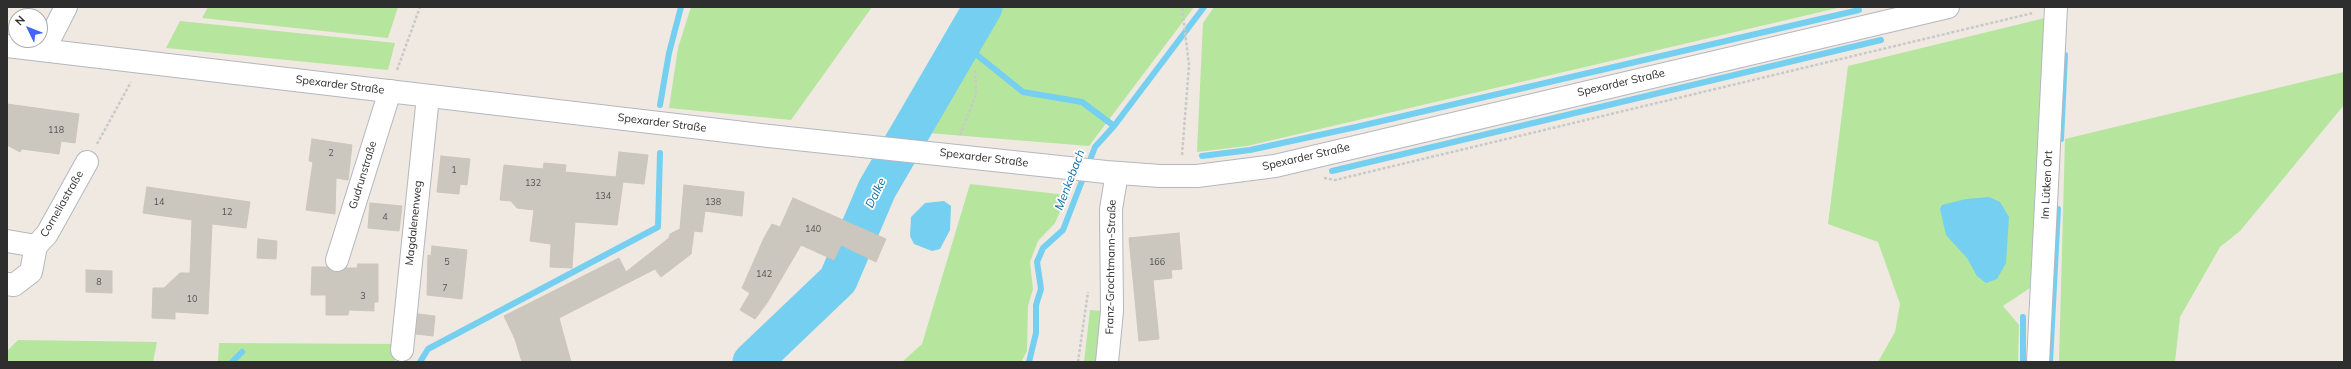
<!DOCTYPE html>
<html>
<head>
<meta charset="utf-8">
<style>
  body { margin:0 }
  #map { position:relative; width:2351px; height:369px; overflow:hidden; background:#efe9e1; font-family:Mulish,sans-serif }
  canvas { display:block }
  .frame { position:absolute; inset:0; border:8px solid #2e2e2e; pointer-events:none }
  .north { position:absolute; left:8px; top:8px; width:40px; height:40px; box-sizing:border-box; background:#fff; border:1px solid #ababab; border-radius:50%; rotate:313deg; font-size:11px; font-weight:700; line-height:16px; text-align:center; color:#2e2e2e }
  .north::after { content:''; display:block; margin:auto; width:14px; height:18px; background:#4264fb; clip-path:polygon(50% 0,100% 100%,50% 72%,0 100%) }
</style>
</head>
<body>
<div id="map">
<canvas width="2351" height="369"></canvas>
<div class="frame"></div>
<div class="north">N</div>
</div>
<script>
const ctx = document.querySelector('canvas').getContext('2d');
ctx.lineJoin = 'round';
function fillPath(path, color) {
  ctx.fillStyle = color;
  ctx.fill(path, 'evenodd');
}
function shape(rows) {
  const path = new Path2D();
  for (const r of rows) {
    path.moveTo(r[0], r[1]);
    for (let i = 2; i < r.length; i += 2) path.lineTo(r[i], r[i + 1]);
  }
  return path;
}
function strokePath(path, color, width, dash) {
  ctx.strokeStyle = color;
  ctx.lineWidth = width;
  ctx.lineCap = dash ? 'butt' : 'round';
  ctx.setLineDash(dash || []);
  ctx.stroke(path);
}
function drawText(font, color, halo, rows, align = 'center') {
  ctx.font = font + ' Mulish,sans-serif';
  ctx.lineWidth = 3.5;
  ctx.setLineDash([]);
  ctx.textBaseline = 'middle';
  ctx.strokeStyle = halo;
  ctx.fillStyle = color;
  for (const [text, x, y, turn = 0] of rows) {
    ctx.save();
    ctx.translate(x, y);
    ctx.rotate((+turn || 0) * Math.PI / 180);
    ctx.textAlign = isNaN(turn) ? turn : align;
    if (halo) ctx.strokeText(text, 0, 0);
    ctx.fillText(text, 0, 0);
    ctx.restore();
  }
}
fillPath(shape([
  [208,7,398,7,388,38,202,18],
  [691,7,872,7,791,120,669,108,678,48],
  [999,7,1194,7,1089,146,928,133],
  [1214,7,1842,7,1247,146,1197,152,1203,23],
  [2045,18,2030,288,2003,306,2019,325,2018,362,1878,362,1895,332,1900,304,1878,242,1828,224,1848,66],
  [180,21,395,43,388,70,166,48],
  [2344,72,2344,105,2240,231,2220,247,2180,317,2175,362,2059,362,2065,139],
  [970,184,1067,195,1055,223,1038,241,1030,262,1033,289,1028,306,1027,351,1021,362,902,362,922,344],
  [1090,310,1102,311,1097,362,1084,362],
  [18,340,157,342,153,362,7,362,7,351],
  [219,343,396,344,395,362,218,362]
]), '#b6e59e');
fillPath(shape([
  [1989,197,2000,202,2009,217,2006,263,1997,279,1986,283,1977,276,1967,258,1946,235,1940,209,1942,205,1966,199],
  [944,201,951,206,950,230,940,249,932,251,914,244,910,236,911,217,925,203]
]), '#75cff0');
strokePath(shape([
  [962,43,1023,92,1082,102,1114,126],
  [660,105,669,53,681,7],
  [2061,139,2065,55],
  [1202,156,1250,150,1356,127,1859,10],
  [1332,171,1881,40],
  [232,362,242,352],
  [420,362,428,349,658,227,660,153],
  [1029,362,1036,333,1036,305,1041,289,1037,262,1043,248,1063,230,1095,147,1114,126,1204,7],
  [2023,362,2023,317],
  [2050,362,2058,209]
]), '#75cff0', 6);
strokePath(shape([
  [752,362,838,280,877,189,983,7]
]), '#75cff0', 39);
const building = shape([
  [7,104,79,114,75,143,61,141,59,154,22,149,20,152,7,145,7,104],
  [312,139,352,145,348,180,336,178,335,214,306,210,313,162,309,161,312,139],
  [619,152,648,155,644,184,623,182,617,225,575,222,572,268,550,267,551,244,530,241,534,210,517,208,511,201,500,200,504,165,543,169,544,163,566,165,565,172,616,177,619,152],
  [441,156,470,159,467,185,460,184,459,194,437,192,441,156],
  [684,185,744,192,742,216,705,211,702,232,694,231,691,254,661,277,655,269,559,318,571,362,522,362,515,339,504,316,619,258,626,272,669,238,670,234,680,229,684,185],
  [147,187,250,202,246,228,212,224,208,314,175,312,175,319,152,318,153,288,164,288,180,273,190,273,192,220,143,213,147,187],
  [793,198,886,239,876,262,841,245,834,260,801,245,767,303,755,319,740,310,750,293,742,288,764,238,772,224,780,227,793,198],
  [370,203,402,206,399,231,368,228,370,203],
  [1179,233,1182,269,1171,270,1172,278,1153,280,1159,339,1139,341,1129,238,1179,233],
  [258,239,277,241,276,259,257,258,258,239],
  [432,246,467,250,462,299,427,295,428,255,431,256,432,246],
  [358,264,378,264,378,302,374,302,374,311,349,310,348,315,326,315,326,295,311,295,312,267,327,267,333,272,339,272,346,268,357,268,358,264],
  [86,270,112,271,112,293,86,292,86,270],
  [418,314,435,316,433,336,416,334,418,314]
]);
fillPath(building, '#cbc7bf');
strokePath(building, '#cbc5ba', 1);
const minor = shape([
  [44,50,66,7],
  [7,241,36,246],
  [337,260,390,91],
  [7,284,14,285,31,272,36,246,47,234,87,162],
  [402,350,428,96],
  [1107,362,1112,311,1111,209,1117,173],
  [2038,362,2056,7]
]);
const secondary = shape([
  [7,46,769,136,1106,172,1160,176,1197,176,1275,166,1948,7]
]);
strokePath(minor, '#b4b7c1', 24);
strokePath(secondary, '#b4b7c1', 24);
strokePath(shape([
  [397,70,420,7],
  [960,135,976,95,975,68],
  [97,144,131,82],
  [1182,155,1189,65,1182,7],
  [1324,178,1335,180,2033,13],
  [1078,362,1088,292]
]), '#c9c9c9', 2.5, [3, 2]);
strokePath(minor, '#fff', 22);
strokePath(secondary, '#fff', 22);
drawText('9px', '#555452', null, [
  ["118",56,130],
  ["2",331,153],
  ["1",454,170],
  ["132",533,183],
  ["134",603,196],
  ["14",159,202],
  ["138",713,202],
  ["12",227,212],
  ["4",385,217],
  ["140",813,229],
  ["5",447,262],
  ["166",1157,262],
  ["142",764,274],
  ["8",99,282],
  ["7",445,288],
  ["3",363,296],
  ["10",192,299]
]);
drawText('11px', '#2e2e2e', '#fff', [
  ["Spexarder Straße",1621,83,-13],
  ["Spexarder Straße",340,85,7],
  ["Spexarder Straße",662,123,7],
  ["Spexarder Straße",1306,157,-13],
  ["Spexarder Straße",984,158,7],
  ["Gudrunstraße",363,175,-73],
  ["Im Lütken Ort",2047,185,-87],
  ["Corneliastraße",62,204,-60],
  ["Magdalenenweg",414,223,-84],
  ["Franz-Grochtmann-Straße",1111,267,-89]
]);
drawText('italic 12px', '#0d6fa3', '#fff', [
  ["Menkebach",1070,180,-69],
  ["Dalke",876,193,-64]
]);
</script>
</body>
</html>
